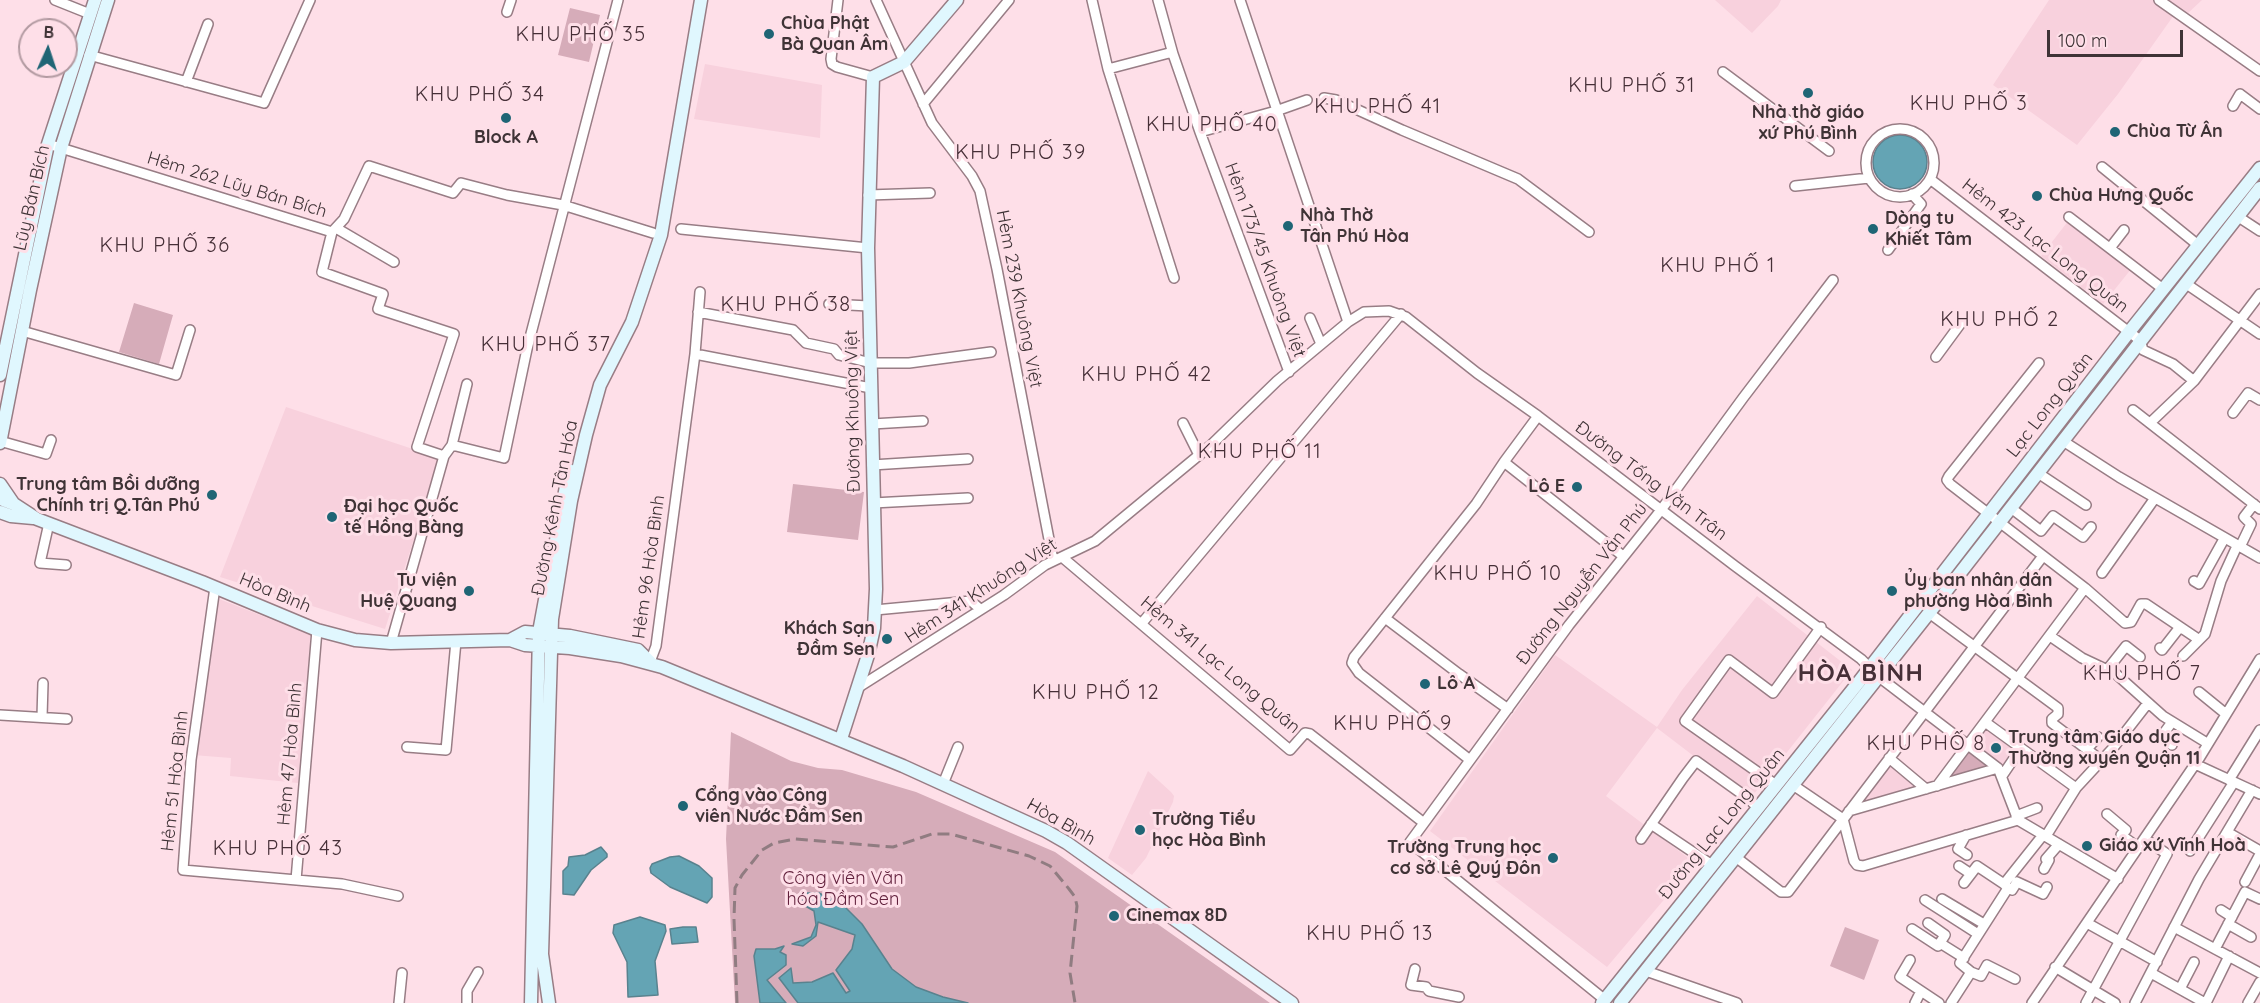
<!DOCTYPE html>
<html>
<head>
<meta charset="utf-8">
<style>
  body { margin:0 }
  #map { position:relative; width:2260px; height:1003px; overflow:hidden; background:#fedfe8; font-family:Quicksand,sans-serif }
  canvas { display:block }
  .north { position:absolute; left:18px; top:18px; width:60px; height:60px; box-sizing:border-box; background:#fedfe8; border:2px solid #b29aa1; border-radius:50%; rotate:3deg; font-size:16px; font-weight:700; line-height:24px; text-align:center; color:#3f3336 }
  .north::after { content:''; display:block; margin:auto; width:21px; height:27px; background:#1f6575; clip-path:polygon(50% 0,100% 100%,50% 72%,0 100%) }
  .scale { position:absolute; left:2047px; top:30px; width:136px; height:27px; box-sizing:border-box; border:3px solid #3f3336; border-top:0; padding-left:8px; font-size:18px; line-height:21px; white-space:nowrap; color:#3f3336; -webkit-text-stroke:4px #fedfe8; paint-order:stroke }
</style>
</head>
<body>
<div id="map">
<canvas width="2260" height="1003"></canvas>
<div class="north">B</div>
<div class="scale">100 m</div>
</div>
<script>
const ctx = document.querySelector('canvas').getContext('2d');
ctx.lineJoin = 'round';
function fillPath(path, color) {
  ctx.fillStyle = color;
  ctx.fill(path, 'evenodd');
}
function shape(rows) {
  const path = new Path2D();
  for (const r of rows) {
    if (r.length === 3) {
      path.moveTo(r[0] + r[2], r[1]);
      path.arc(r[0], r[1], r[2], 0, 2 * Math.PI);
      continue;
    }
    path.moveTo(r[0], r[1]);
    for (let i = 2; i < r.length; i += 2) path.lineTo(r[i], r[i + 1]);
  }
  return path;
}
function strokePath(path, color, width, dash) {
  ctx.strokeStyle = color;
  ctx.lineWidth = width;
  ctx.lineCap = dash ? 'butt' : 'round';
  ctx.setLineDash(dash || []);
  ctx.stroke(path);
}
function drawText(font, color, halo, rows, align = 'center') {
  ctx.font = font + ' Quicksand,sans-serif';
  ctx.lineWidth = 6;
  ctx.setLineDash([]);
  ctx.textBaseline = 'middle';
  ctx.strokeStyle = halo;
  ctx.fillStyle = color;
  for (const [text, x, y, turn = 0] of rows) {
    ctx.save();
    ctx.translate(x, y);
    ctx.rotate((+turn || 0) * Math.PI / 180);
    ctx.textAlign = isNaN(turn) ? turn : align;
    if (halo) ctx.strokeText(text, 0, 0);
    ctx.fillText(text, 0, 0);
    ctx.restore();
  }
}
fillPath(shape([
  [1715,0,1781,0,1778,6,1752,33],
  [2049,0,2202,0,2187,14,2174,15,2118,94,2077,145,1993,85],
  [705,64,822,85,820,138,694,119],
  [2069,220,2132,268,2103,304,2041,256],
  [286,407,440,458,385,629,220,577],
  [1757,596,1852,670,1750,799,1657,728,1606,796,1695,863,1607,967,1430,831,1555,655,1657,727,1682,690],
  [214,597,311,635,298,783,230,776,231,758,193,755],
  [1985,725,2021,751,2006,770,1970,744],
  [1891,764,1919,786,1917,789,1863,803,1861,801],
  [1148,771,1171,792,1174,796,1173,802,1146,858,1132,875,1108,858]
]), '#f8d1dd');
fillPath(shape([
  [570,8,600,15,589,62,558,55],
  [134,303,173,315,159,364,119,352],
  [793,484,864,492,858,540,787,532],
  [731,732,791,761,818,768,842,770,916,792,1055,852,1270,1003,735,1003,726,839],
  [1968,749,1991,767,1950,778,1950,773],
  [1845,927,1879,940,1864,980,1830,966]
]), '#d6acb9');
const water = shape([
  [1900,162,27],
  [601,847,607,854,607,857,591,870,574,895,563,894,563,871,568,866,569,857,585,855,601,847],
  [679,856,699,866,712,878,712,897,707,903,670,887,651,873,650,868,652,864,670,857,679,856],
  [803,893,819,893,843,905,862,924,892,969,916,987,943,997,968,1003,798,1003,779,978,791,968,793,983,812,982,833,973,846,993,850,991,836,970,852,949,855,935,818,922,816,936,803,946,792,944,811,937,816,925,814,911,802,904,803,893],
  [640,917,665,925,666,931,655,961,658,995,628,997,627,962,613,933,614,925,640,917],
  [683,927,696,927,698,942,672,944,670,929,683,927],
  [784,946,780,952,786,955,786,965,767,980,786,1003,760,1003,754,956,756,949,775,949,784,946]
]);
fillPath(water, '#64a4b4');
strokePath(water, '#59828e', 1.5);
const street = shape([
  [55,0,90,14],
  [838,0,831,59,832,64,837,67,873,77],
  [876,0,932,123,972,176,980,191,997,269,1053,560],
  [1092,0,1108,69,1174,278],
  [1158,0,1173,54],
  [1240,0,1348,322],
  [2159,0,2260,71],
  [507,12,511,0],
  [66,52,76,56],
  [89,55,264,103,310,0],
  [1108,69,1169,53,1173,54,1200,132,1289,372],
  [1723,72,1829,151],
  [186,82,208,24],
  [1324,98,1336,100,1402,130,1518,179,1589,232],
  [923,104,1009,0],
  [2233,106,2240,94,2260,109],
  [1900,163,34],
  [1200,132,1276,111,1307,100],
  [48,144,332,232,344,219,369,166,453,193,461,183,507,195,563,205,653,233],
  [2102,167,2198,245],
  [1930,179,2129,332,2140,340,2143,350,2173,364,2194,381],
  [1795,186,1869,178],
  [868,195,930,193],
  [2237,216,2260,231],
  [2069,217,2163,289],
  [336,228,394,262],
  [681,229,868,248],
  [332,232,322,272,383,294,378,309,454,334,417,447,444,456],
  [2110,248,2124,230],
  [1888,250,1921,204,1912,194],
  [2185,283,2260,334],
  [829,304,869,306],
  [698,312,793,330,806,343,834,349,839,355,871,363,909,363,991,352],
  [1310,318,1321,344],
  [22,331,176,375,190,330],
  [695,354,871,388],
  [1936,357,1961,323],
  [2039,363,1949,476,1947,480,1950,484,2085,588,2125,623,2131,622,2141,604,2146,604,2198,639],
  [2133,410,2260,509],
  [2233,413,2248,393,2260,400],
  [2151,422,2194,381,2260,294],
  [1183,423,1199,455],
  [872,424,923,421],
  [0,441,46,454,51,440],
  [2063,441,2119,477,2260,558],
  [452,445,467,384],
  [1504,462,1623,556],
  [872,465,968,459],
  [2038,473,2086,505],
  [873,503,968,498],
  [2011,508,2041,531,2053,516,2083,537,2091,527],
  [49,523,40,563,66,565],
  [2240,547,2251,524,2244,517,2254,504],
  [1062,557,1290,750,1305,733,1310,734,1424,823,1410,842,1605,1000],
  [2102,573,2155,498],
  [2194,581,2199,584,2224,539],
  [215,587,191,760,183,870,342,884,398,896],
  [875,610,971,601,980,609],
  [1929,613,2058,708,2058,714,2052,719,2052,723,2101,760],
  [1385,618,1459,674,1508,709],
  [1142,623,1401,314],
  [2050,636,2082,658,2116,674,2163,716,2207,743],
  [391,643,444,456,452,445,504,458,527,349,618,0],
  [2160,648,2162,650,2180,627],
  [2183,656,2205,634,2221,581,2237,546],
  [650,662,656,646,695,354,700,292],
  [2107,670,2126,646,2140,657],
  [859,687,1004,595,1045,565,1095,541,1210,446,1277,381,1348,322,1364,312,1389,311,1406,317,1477,373,1538,416,1735,566,1861,659,1879,677,1998,768,2018,820,2118,879],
  [2199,692,2226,714],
  [0,715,67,719],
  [42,717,43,683],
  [1985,722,2076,788],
  [2172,722,2161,737,2172,745],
  [407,747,446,750,456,641],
  [2087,749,2098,737],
  [1889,758,1926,789],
  [1470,760,1359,673,1352,663,1354,657,1476,504,1504,462,1538,416],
  [2195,764,2260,794],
  [2002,776,2021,748],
  [2229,780,2260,730],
  [943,784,958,747],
  [1776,785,1685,721,1729,660,1773,693,1821,627],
  [1793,785,1843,819,1854,861,1857,865,1863,866,2018,820],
  [1937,786,2085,588],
  [1849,811,1998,768],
  [2107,814,2126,830,2121,835,2139,848],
  [2016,816,2037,808],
  [1424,823,1569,625,1661,510,1743,398,1833,280],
  [1651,824,1712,865],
  [2227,832,2260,851],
  [1966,835,1958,849,1967,855],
  [2046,836,2076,788,2113,748,2148,703],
  [1641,839,1683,778,1696,761,1749,799,1758,808],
  [2190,851,2234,782],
  [1737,858,1781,892,1788,892,2043,556],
  [1959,866,1971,874],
  [2044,869,2049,860,2046,859,2059,844],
  [296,880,317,630],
  [2245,882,2260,854],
  [1964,883,1977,866,2004,884],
  [2008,888,2012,890,2017,882,2043,894,2047,887],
  [1942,899,1984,924],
  [1925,900,1978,934],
  [2221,910,2232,917],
  [2087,923,2157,962],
  [2228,924,2251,937],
  [2174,927,2260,973],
  [1912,929,1938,946,1945,935,1928,923],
  [1940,943,1964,958],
  [2215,949,2245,892,2260,899],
  [1910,960,1900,977,1939,1003],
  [2055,967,2115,1003],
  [1415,969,1411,985,1426,987,1429,991,1459,997],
  [1646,971,1737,1003],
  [1971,972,1981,976,1987,965,2015,979],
  [2151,973,2205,1003],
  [2180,989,2194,962],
  [399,1003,402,973],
  [467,1003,467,991,478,972],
  [1915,1003,1921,991],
  [1951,1003,1971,972,1960,963,2008,888,2004,884,2043,835],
  [2032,1003,2200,757,2260,659],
  [2086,1003,2167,854,2145,839],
  [2135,1003,2199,879,2252,790],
  [2206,1003,2229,956],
  [2248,1003,2260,982]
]);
const secondary = shape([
  [0,375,48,144,95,0],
  [0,443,30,290,61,148,108,0],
  [0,484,13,503],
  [0,499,14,504,37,519,202,582,317,630,355,640,391,643,510,640,525,645,570,648,621,656,662,667,903,766,1046,831,1067,843,1292,1003],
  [0,512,11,516,33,518],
  [510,640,525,632,570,636,638,650,650,662],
  [841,739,868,655,874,628,876,589,868,248,873,77,904,62,957,0],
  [531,1003,539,632,569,470],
  [549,1003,542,954,552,619,571,501,586,435,600,385,632,322,661,235,701,0],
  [1602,1003,1858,683,2129,332,2260,168],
  [1620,1003,1929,613,2260,188]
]);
strokePath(street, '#987d85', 12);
strokePath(secondary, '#987d85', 15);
strokePath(street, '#fff', 9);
strokePath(secondary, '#e0f7fe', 12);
strokePath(shape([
  [737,1003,734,919,735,888,742,875,762,850,774,843,795,839,893,847,932,834,951,834,1029,856,1050,866,1069,889,1075,897,1077,906,1070,973,1075,1003]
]), '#907c81', 3, [12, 6]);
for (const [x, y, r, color] of [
  [769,34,6,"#1f6575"],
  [1808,93,6,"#1f6575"],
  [506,118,6,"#1f6575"],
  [2115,132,6,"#1f6575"],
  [2037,196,6,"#1f6575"],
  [1288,226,6,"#1f6575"],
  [1873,229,6,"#1f6575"],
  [1577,487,6,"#1f6575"],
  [212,495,6,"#1f6575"],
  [332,517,6,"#1f6575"],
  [469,591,6,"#1f6575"],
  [1892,591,6,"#1f6575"],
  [887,639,6,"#1f6575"],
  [1425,684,6,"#1f6575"],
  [1996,748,6,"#1f6575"],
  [683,806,6,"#1f6575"],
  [1140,830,6,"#1f6575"],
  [2087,846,6,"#1f6575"],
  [1553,858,6,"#1f6575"],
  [1114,916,6,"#1f6575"]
]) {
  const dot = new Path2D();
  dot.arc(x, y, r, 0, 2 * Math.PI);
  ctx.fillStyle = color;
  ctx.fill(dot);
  strokePath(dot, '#fedfe8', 2);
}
drawText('bold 18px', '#3f3336', '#fedfe8', [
  ["Chùa Phật",781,24],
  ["Bà Quan Âm",781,45],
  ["Nhà thờ giáo",1808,113,"center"],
  ["xứ Phú Bình",1808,134,"center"],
  ["Chùa Từ Ân",2127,132],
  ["Block A",506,138,"center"],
  ["Chùa Hưng Quốc",2049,196],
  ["Nhà Thờ",1300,216],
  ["Tân Phú Hòa",1300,237],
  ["Dòng tu",1885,219],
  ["Khiết Tâm",1885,240],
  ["Trung tâm Bồi dưỡng",200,485,"right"],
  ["Chính trị Q.Tân Phú",200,506,"right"],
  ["Lô E",1565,487,"right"],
  ["Đại học Quốc",344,507],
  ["tế Hồng Bàng",344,528],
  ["Tu viện",457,581,"right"],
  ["Huệ Quang",457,602,"right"],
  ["Ủy ban nhân dân",1904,581],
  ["phường Hòa Bình",1904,602],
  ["Khách Sạn",875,629,"right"],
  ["Đầm Sen",875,650,"right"],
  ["Lô A",1437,684],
  ["Trung tâm Giáo dục",2008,738],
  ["Thường xuyên Quận 11",2008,759],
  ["Cổng vào Công",695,796],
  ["viên Nước Đầm Sen",695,817],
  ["Trường Tiểu",1152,820],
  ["học Hòa Bình",1152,841],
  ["Giáo xứ Vĩnh Hoà",2099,846],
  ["Trường Trung học",1541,848,"right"],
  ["cơ sở Lê Quý Đôn",1541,869,"right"],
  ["Cinemax 8D",1126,916]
], 'left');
drawText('18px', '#3f3336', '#fedfe8', [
  ["Hẻm 262 Lũy Bán Bích",237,185,17],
  ["Lũy Bán Bích",32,198,-77],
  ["Hẻm 423 Lạc Long Quân",2045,246,38],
  ["Hẻm 173/45 Khuông Việt",1265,260,70],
  ["Hẻm 239 Khuông Việt",1019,299,79],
  ["Lạc Long Quân",2050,405,-52],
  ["Đường Khuông Việt",853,411,-91],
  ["Đường Tống Văn Trân",1651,481,37],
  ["Đường Kênh Tân Hóa",555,508,-79],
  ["Hẻm 96 Hòa Bình",649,567,-82],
  ["Đường Nguyễn Văn Phú",1582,584,-52],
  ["Hẻm 341 Khuông Việt",981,591,-33],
  ["Hòa Bình",275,593,23],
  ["Hẻm 341 Lạc Long Quân",1220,665,40],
  ["Hẻm 47 Hòa Bình",290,754,-85],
  ["Hẻm 51 Hòa Bình",175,781,-84],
  ["Hòa Bình",1061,822,30],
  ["Đường Lạc Long Quân",1722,824,-51]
]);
drawText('18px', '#611f3b', '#fedfe8', [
  ["Công viên Văn",843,879],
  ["hóa Đầm Sen",843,900]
]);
ctx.letterSpacing = '1.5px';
drawText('20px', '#462f37', '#fedfe8', [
  ["KHU PHỐ 35",581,35],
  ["KHU PHỐ 31",1632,86],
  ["KHU PHỐ 34",480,95],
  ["KHU PHỐ 3",1969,104],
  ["KHU PHỐ 41",1378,107],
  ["KHU PHỐ 40",1212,125],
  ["KHU PHỐ 39",1021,153],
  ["KHU PHỐ 36",165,246],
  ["KHU PHỐ 1",1718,266],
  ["KHU PHỐ 38",786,305],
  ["KHU PHỐ 2",2000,320],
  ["KHU PHỐ 37",546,345],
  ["KHU PHỐ 42",1147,375],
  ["KHU PHỐ 11",1260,452],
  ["KHU PHỐ 10",1498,574],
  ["KHU PHỐ 7",2142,674],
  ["KHU PHỐ 12",1096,693],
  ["KHU PHỐ 9",1393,724],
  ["KHU PHỐ 8",1926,744],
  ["KHU PHỐ 43",278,849],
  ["KHU PHỐ 13",1370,934]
]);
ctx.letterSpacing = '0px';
ctx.letterSpacing = '1.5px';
drawText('bold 24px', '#462f37', '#fedfe8', [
  ["HÒA BÌNH",1861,674]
]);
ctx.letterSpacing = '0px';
</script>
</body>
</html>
